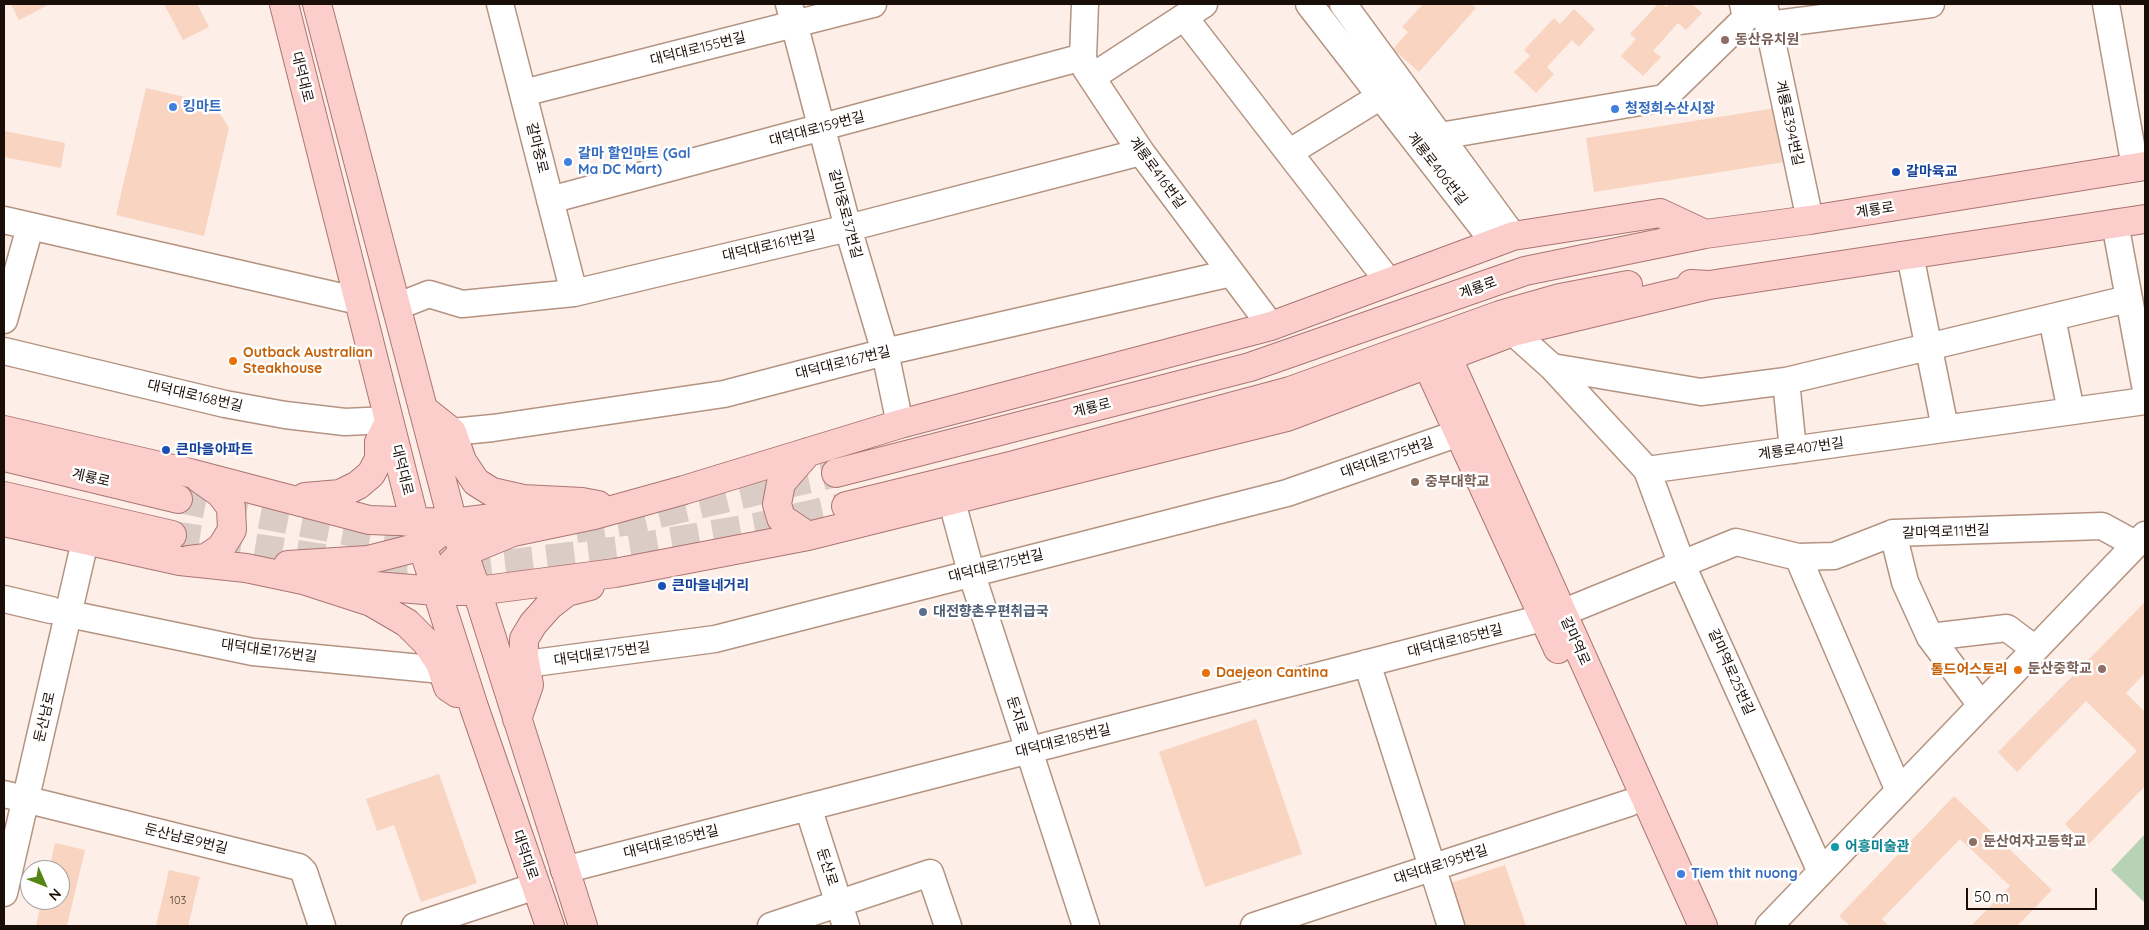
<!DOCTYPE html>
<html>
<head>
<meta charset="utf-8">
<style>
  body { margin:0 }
  #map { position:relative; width:2149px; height:930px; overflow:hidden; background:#fdeee7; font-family:Quicksand,sans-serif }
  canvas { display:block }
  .frame { position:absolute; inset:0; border:5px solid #1a0e08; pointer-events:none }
  .north { position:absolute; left:20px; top:860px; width:50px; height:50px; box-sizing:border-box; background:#fff; border:1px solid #a39f9c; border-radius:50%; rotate:134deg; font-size:14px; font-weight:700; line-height:20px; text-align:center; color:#1a0e08 }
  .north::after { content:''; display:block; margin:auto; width:18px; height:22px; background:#558516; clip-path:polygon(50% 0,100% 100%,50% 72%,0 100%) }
  .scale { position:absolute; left:1966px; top:888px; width:131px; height:22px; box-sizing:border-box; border:2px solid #1a0e08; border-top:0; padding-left:6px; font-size:15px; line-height:18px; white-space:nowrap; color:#1a0e08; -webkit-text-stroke:4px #fff; paint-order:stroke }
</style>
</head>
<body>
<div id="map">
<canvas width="2149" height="930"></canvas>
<div class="frame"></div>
<div class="north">N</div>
<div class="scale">50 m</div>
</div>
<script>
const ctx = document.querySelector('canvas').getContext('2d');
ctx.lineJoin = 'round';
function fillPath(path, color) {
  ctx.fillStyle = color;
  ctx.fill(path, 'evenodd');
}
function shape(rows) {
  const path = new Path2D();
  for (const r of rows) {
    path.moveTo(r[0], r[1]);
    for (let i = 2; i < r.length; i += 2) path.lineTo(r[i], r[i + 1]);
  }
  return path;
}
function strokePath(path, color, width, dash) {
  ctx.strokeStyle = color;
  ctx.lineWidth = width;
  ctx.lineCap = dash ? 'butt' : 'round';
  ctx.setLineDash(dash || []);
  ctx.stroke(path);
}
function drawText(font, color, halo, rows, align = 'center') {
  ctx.font = font + ' Quicksand,"Noto Sans KR",sans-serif';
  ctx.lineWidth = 5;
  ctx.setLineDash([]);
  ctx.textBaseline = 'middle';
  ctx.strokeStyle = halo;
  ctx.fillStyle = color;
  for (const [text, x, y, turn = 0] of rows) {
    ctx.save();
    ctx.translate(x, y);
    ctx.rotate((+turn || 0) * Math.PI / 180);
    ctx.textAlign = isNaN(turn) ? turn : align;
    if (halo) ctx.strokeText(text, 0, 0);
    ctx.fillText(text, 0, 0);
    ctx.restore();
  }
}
fillPath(shape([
  [2145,834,2145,903,2111,870]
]), '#b7d2b4');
fillPath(shape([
  [11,4,50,4,19,20],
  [164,4,197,4,209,27,183,40],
  [1423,4,1471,4,1476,8,1419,72,1393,49,1408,32,1402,27],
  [1658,4,1663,4,1666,7,1670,4,1692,4,1702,13,1686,30,1678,23,1653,51,1661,57,1643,76,1621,56,1636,39,1630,34],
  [1574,9,1595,29,1579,47,1572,40,1547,67,1554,74,1536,93,1514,72,1530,56,1524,50,1554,18,1560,24],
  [146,88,214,104,229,128,204,236,116,215],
  [1776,108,1784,162,1594,192,1586,138],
  [4,131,65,143,61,168,4,157],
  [2145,602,2145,673,2126,693,2145,712,2145,786,2087,846,2065,824,2137,751,2086,701,2017,772,1998,752],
  [1256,719,1302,854,1205,887,1159,752],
  [439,774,477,883,421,902,394,825,377,831,366,799],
  [1954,796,2052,890,2017,926,1971,926,2010,886,1960,839,1882,919,1889,926,1850,926,1839,916],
  [55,843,85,850,67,926,36,926,42,900,60,900,60,870,49,870],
  [1505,865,1526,926,1465,926,1451,883],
  [169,870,200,877,188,926,156,926]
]), '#f8d4c1');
strokePath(shape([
  [178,499,402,542,459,547,484,543],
  [576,529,624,522,836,473],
  [172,535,404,570,462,569,619,550,755,527,846,506]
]), '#dbccc6', 28, [28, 14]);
const minor = shape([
  [500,4,574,293],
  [789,4,848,228,885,352,900,424],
  [1085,4,1083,57,1086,69,1141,152,1271,326],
  [1309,4,1494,242],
  [1343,4,1513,236],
  [1764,4,1810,220],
  [2106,4,2135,167],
  [1184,17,1389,282],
  [1768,25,1931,4],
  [1092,77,1204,4],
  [523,93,873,4],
  [1440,136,1664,98,1746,18,1743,4],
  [1290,152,1381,96],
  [550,200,1083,57],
  [4,220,359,301],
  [2115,223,2145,385],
  [1910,255,1945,428],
  [396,307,429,294,462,304,574,293,848,228,1141,152],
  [2052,318,2071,411],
  [4,320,30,227],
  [1513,332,1552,367,1647,470,1682,565,1821,872],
  [4,351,225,404,285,415,345,422,389,420],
  [1552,367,1701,392,1786,381,2128,299],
  [1786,381,1793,450],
  [452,432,493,428,724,394,885,352,1231,273],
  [1647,470,2145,401],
  [952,502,971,572,1086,926],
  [1893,533,1905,582,1930,637,1981,705],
  [1798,557,1899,791],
  [4,599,51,610],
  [69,614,253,652,442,670],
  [1930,637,2007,628,2035,649],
  [1367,663,1451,926],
  [526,664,715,639,1287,493,1459,433],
  [4,794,299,867,304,872,322,926],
  [808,807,846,926],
  [564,870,1562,613,1736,542,1798,557,1834,556,1893,533,2102,526,2135,544],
  [4,893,85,541],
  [415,926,536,886],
  [771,926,930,873,948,926],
  [1254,926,1629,803],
  [1769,926,2145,535]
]);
const major = shape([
  [284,4,415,523,474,707,550,926],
  [317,4,453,523,477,591,583,926],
  [1691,284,1709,285,2145,219],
  [1447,356,1703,926],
  [1427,364,1558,649],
  [423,409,452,432,462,461,476,482,492,492,523,499,582,502,598,505],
  [4,430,190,473,369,520,453,523,532,513],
  [4,457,178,499],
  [836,473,1250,367,1525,271,1705,234,1810,220,2145,166],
  [4,496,172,535],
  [305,497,340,494,358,485,371,474,379,459,379,442,388,424],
  [846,506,1014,465,1290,391,1500,315,1560,298,1628,285],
  [4,522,180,561,246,568,303,580,371,602,407,623,426,642,440,663,448,687,457,693],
  [808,536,781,518,777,504,781,483,808,452],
  [189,560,206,558,221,548,232,530,231,507,220,493,200,479],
  [288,565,368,560,423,546,437,535],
  [303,580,436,591,477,591,615,573,808,536,1287,417,1513,332,1709,285],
  [436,591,444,572,462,553,513,532,594,515,684,490,900,424,1271,326,1513,236,1660,213,1705,234],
  [517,719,529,685,524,656,524,639,533,624,549,606,567,592,590,586]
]);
strokePath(minor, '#b49381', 29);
strokePath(major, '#ab7571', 30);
strokePath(minor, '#fff', 26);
strokePath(major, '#fbcecb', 28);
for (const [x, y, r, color] of [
  [1725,40,5,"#8d6e63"],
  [173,107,5,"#3f7fe0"],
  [1615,109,5,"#3f7fe0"],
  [568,162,5,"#3f7fe0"],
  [1896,172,5,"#1a4fb4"],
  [233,361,5,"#e8710a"],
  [166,450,5,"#1a4fb4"],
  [1415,482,5,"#8d6e63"],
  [662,586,5,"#1a4fb4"],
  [923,612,5,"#5c6f8a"],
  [2102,669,5,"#8d6e63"],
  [2018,670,5,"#e8710a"],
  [1206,673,5,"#e8710a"],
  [1973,842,5,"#8d6e63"],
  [1835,847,5,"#0f9aa8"],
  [1681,874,5,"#3f7fe0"]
]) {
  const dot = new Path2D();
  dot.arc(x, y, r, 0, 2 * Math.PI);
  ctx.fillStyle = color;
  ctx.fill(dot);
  strokePath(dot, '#fff', 2);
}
drawText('11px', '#524036', null, [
  ["103",178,901]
]);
drawText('bold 14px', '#785e54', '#fff', [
  ["동산유치원",1735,40],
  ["중부대학교",1425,482],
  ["둔산중학교",2092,669,"right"],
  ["둔산여자고등학교",1983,842]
], 'left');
drawText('14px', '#1a0e08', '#fff', [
  ["대덕대로155번길",698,49,-14],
  ["대덕대로",302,77,76],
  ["계룡로394번길",1789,123,78],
  ["대덕대로159번길",817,129,-15],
  ["갈마중로",537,148,76],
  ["계룡로406번길",1437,169,52],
  ["계룡로416번길",1157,173,54],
  ["계룡로",1875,210,-9],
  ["갈마중로37번길",845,214,75],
  ["대덕대로161번길",769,246,-13],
  ["계룡로",1478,288,-20],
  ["대덕대로167번길",843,363,-14],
  ["대덕대로168번길",195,396,13],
  ["계룡로",1092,408,-14],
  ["계룡로407번길",1801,449,-8],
  ["대덕대로175번길",1387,458,-19],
  ["대덕대로",402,470,76],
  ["계룡로",91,478,13],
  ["갈마역로11번길",1946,532,-2],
  ["대덕대로175번길",996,566,-14],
  ["대덕대로185번길",1455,641,-14],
  ["갈마역로",1575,641,66],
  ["대덕대로176번길",269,651,8],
  ["대덕대로175번길",602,654,-8],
  ["갈마역로25번길",1731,672,66],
  ["둔지로",1017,715,72],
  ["둔산남로",45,717,-77],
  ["대덕대로185번길",1063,741,-14],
  ["둔산남로9번길",186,839,14],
  ["대덕대로185번길",671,842,-14],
  ["대덕대로",525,855,71],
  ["대덕대로195번길",1441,865,-18],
  ["둔산로",827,867,72]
]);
drawText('bold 14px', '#366cbe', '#fff', [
  ["킹마트",183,107],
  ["청정회수산시장",1625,109],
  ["갈마 할인마트 (Gal",578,154],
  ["Ma DC Mart)",578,170],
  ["Tiem thit nuong",1691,874]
], 'left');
drawText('bold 14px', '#164399', '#fff', [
  ["갈마육교",1906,172],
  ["큰마을아파트",176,450],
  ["큰마을네거리",672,586]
], 'left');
drawText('bold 14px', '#c56008', '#fff', [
  ["Outback Australian",243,353],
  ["Steakhouse",243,369],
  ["톨드어스토리",2008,670,"right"],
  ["Daejeon Cantina",1216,673]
], 'left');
drawText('bold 14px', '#4e5e75', '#fff', [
  ["대전향촌우편취급국",933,612]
], 'left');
drawText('bold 14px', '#0d838f', '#fff', [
  ["어흥미술관",1845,847]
], 'left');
</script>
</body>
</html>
